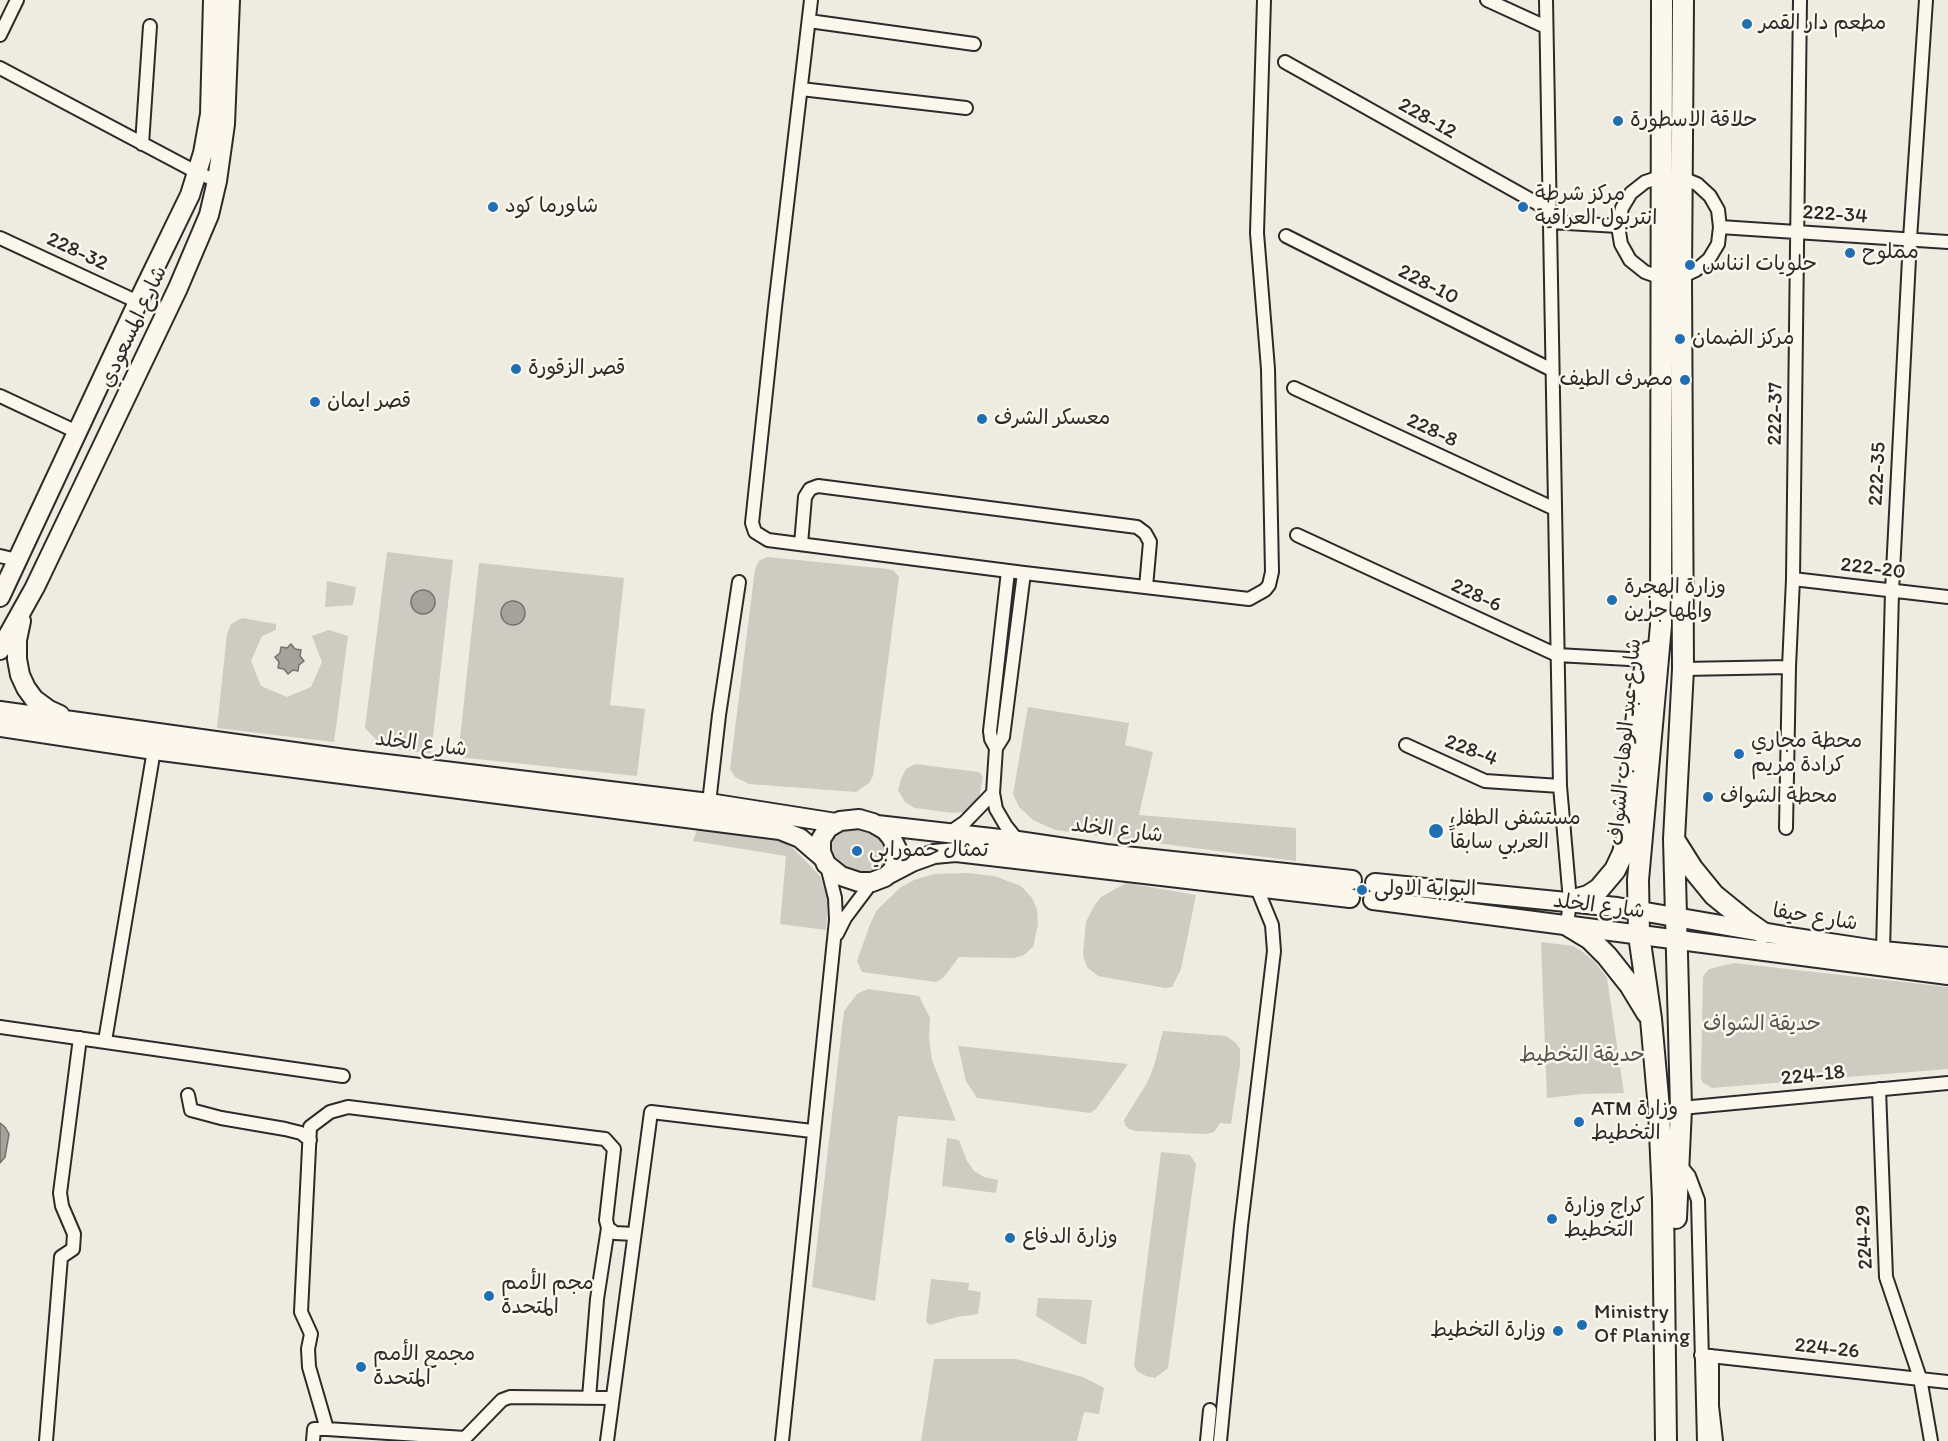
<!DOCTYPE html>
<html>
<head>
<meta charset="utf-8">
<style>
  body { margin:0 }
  canvas { display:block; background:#eeebe0 }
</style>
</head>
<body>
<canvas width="1948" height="1441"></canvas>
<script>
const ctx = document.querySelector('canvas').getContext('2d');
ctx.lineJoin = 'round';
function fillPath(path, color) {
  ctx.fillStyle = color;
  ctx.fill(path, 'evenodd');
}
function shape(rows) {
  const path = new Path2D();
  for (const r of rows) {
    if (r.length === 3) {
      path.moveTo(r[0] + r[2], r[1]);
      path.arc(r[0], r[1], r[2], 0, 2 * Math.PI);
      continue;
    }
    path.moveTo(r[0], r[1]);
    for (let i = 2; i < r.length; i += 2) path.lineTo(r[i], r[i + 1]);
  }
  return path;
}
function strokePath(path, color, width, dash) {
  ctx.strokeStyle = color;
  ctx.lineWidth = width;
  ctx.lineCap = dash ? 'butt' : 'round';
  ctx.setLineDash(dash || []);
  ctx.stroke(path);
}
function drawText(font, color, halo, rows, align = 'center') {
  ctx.font = font + ' Itim,"Playpen Sans Arabic",sans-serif';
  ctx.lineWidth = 5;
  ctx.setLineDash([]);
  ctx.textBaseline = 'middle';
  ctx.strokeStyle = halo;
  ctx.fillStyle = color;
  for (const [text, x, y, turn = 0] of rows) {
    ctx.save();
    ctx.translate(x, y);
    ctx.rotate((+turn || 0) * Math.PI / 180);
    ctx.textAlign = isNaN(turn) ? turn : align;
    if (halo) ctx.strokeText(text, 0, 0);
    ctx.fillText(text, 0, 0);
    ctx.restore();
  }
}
fillPath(shape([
  [387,552,453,560,431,754,383,747,365,728],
  [767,557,888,569,894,571,899,577,873,776,869,783,856,792,749,784,735,777,730,769,755,569,759,561],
  [479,563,624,578,610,705,645,709,637,776,458,757],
  [327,581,356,587,353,605,325,607],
  [242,618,276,624,276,630,262,636,251,661,261,686,287,697,311,687,322,662,312,636,329,630,348,636,334,742,217,728,227,634,231,624],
  [1028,707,1129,723,1125,745,1153,752,1139,815,1296,828,1296,861,1055,830,1033,820,1019,807,1013,794],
  [915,764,979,772,983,777,979,797,975,803,964,812,953,813,915,808,905,802,898,790,901,779,906,769],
  [858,825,882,836,890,853,887,864,876,874,842,872,826,848,833,831],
  [697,830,781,841,794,849,820,876,828,898,826,930,780,924,786,856,693,841],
  [967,873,994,876,1021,886,1032,898,1037,909,1038,924,1033,947,1024,955,1014,958,959,957,943,978,936,982,862,972,857,961,871,922,877,910,901,887,914,880,934,874],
  [1126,883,1196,895,1181,969,1172,987,1165,988,1098,976,1087,967,1085,962,1083,954,1086,922,1094,906,1101,897],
  [1541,942,1573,946,1580,950,1594,961,1607,978,1624,1093,1582,1094,1547,1098],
  [1734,963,1948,987,1948,1069,1712,1088,1702,1082,1701,1076,1703,976,1709,969],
  [868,989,919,996,930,1018,929,1037,932,1060,956,1121,898,1116,875,1301,812,1287,844,1011,857,994],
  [1163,1031,1226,1036,1236,1043,1240,1049,1240,1064,1231,1124,1220,1123,1214,1132,1205,1134,1136,1131,1129,1129,1125,1125,1124,1120,1147,1083,1154,1066],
  [958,1046,1128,1064,1096,1109,1090,1113,977,1098,966,1081],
  [947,1138,959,1140,967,1161,974,1171,984,1177,998,1180,996,1193,942,1186],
  [1161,1152,1190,1155,1196,1164,1168,1368,1155,1378,1146,1376,1137,1371,1134,1365],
  [931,1279,969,1283,968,1290,981,1292,978,1314,957,1317,930,1325,926,1321],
  [1038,1298,1092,1300,1086,1344,1082,1344,1036,1316],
  [934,1359,1016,1359,1083,1377,1104,1388,1099,1414,1084,1412,1077,1441,921,1441]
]), '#cecbc2');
const water = shape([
  [423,602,12],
  [513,613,12],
  [291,644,295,649,301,650,300,656,304,661,299,665,298,671,293,670,288,674,284,669,278,668,279,662,275,657,280,653,281,647,287,648,291,644],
  [0,1123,5,1127,9,1134,5,1157,0,1163,0,1123]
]);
fillPath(water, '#a4a29a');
strokePath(water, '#74726e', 1.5);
const minor = shape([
  [811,0,775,307,752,523,755,532,768,540,1024,573,1249,599,1265,590,1269,585,1272,572,1268,369,1257,233,1264,0],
  [1487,0,1546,27],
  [1546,0,1560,786,1570,901,1567,925],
  [809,21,974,44],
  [0,35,17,0],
  [1285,62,1549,210],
  [0,68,198,173,217,181],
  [801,89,966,108],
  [142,144,150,26],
  [1550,222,1618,226],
  [1720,227,1948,242],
  [1286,236,1552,370],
  [0,238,138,302],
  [1681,277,1696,270,1709,259,1718,244,1720,227,1718,210,1710,196,1697,184,1682,178],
  [1662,278,1645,272,1630,260,1621,244,1618,226,1622,208,1631,193,1645,182,1663,176],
  [1294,388,1555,509],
  [0,396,77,432],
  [1297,535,1557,655,1647,660],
  [801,544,805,497,810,489,818,486,1137,527,1145,533,1150,542,1146,587],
  [0,556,17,560],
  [1793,579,1948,597],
  [1683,669,1789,667],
  [1406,745,1485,781,1560,786],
  [996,748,991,739,990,731,1008,571],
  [709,803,719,715,739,582],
  [1786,828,1789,667,1793,579,1800,0],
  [949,833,965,822,993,793],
  [1018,841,1006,826,996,809,993,793,996,748,1003,737,1024,573],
  [837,934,845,918,872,882],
  [1883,951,1892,591,1910,239,1926,0],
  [0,1027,343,1076],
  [105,1041,154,750],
  [1879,1089,1886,1277,1920,1378,1931,1441],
  [188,1095,191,1110,221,1118,285,1129,301,1133,310,1140],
  [1681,1108,1948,1083],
  [1678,1163,1689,1176,1698,1200,1704,1441],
  [1701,1355,1948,1382],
  [1712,1356,1712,1406,1716,1441],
  [589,1398,597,1299,608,1228],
  [612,1398,510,1397,502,1400,465,1438,327,1429,309,1367,308,1349,311,1334,301,1312,310,1127,330,1112,348,1107,605,1139,614,1149,606,1220,608,1228,615,1233,634,1234],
  [46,1441,61,1257,73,1249,74,1234,62,1206,60,1193,80,1038],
  [313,1441,314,1429,327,1429],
  [607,1441,651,1112,812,1131],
  [782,1441,836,920,835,898,827,866],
  [1207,1441,1210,1410],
  [1220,1441,1241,1226,1274,951,1272,925,1256,886]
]);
const secondary = shape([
  [0,597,138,302,190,195,203,153,210,114,213,0],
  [21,621,17,640,17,659,20,675,26,688,34,699,49,710,60,715],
  [0,650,35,587,178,288,209,215,217,181,225,124,230,0],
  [0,711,345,759,709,803,836,823],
  [0,727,154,750,780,830,800,838,822,857],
  [859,819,873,823,885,830,891,837,897,849,896,863,892,871,885,877,872,882,859,882,841,876,826,864,821,852,821,839,828,828,840,821,859,819],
  [877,825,1018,841,1106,854,1352,880],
  [889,874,912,862,934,854,956,852,1350,898],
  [1375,883,1617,907,1791,937,1883,951,1948,957],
  [1373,900,1948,975]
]);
const primary = shape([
  [1662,0,1661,625,1638,880,1639,935,1651,1019,1659,1109,1663,1200,1666,1441],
  [1675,841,1692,868,1714,895,1746,921,1763,933],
  [1570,901,1588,896,1599,889,1615,870,1623,853,1628,833,1631,774,1639,695,1649,652],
  [1567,925,1590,939,1607,956,1630,985,1647,1013],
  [1676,1218,1681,1108,1674,839,1683,669,1681,277,1683,0]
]);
strokePath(minor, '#2b2b2b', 16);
strokePath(secondary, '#2b2b2b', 22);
strokePath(primary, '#2b2b2b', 24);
strokePath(minor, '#fbf7ec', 12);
strokePath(secondary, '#fbf7ec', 18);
strokePath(primary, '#fbf7ec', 20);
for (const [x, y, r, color] of [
  [1747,24,6,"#1f6fb2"],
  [1618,121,6,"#1f6fb2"],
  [493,207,6,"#1f6fb2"],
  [1523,207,6,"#1f6fb2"],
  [1850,253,6,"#1f6fb2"],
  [1690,265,6,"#1f6fb2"],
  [1680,339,6,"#1f6fb2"],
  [516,369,6,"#1f6fb2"],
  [1685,380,6,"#1f6fb2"],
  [315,402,6,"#1f6fb2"],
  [982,419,6,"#1f6fb2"],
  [1612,600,6,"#1f6fb2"],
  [1739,754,6,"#1f6fb2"],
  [1708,797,6,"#1f6fb2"],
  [1436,831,8,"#1f6fb2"],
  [857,851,6,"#1f6fb2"],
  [1362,890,6,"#1f6fb2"],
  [1579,1122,6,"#1f6fb2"],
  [1552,1219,6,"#1f6fb2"],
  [1010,1238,6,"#1f6fb2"],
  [489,1296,6,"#1f6fb2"],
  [1582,1325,6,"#1f6fb2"],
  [1558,1331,6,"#1f6fb2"],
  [361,1367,6,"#1f6fb2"]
]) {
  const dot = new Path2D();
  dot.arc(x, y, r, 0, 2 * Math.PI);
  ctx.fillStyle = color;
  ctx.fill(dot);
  strokePath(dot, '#fbf7ec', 2);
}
drawText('21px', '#2b2b2b', '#fbf7ec', [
  ["مطعم دار القمر",1759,24],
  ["حلاقة الاسطورة",1630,121],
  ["مركز شرطة",1535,195],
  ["انتربول العراقية",1535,219],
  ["شاورما كود",505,207],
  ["مملوح",1862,253],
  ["حلويات انناس",1702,265],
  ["مركز الضمان",1692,339],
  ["قصر الزقورة",528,369],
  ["مصرف الطيف",1673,380,"right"],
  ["قصر ايمان",327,402],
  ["معسكر الشرف",994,419],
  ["وزارة الهجرة",1624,588],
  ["والمهاجرين",1624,612],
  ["محطة مجاري",1751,742],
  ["كرادة مريم",1751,766],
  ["محطة الشواف",1720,797],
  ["مستشفى الطفل",1450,819],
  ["العربي سابقاً",1450,843],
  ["تمثال حمورابي",869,851],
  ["البوابة الاولى",1374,890],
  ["ATM وزارة",1591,1110],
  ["التخطيط",1591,1134],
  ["كراج وزارة",1564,1207],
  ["التخطيط",1564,1231],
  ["وزارة الدفاع",1022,1238],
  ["مجم الأمم",501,1284],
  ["المتحدة",501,1308],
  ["Ministry",1594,1313],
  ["Of Planing",1594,1337],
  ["وزارة التخطيط",1546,1331,"right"],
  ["مجمع الأمم",373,1355],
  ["المتحدة",373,1379]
], 'left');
drawText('21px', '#2b2b2b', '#fbf7ec', [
  ["228-12",1427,119,29],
  ["222-34",1835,215,4],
  ["228-32",77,252,25],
  ["228-10",1428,285,27],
  ["شارع المسعودي",134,327,-65],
  ["222-37",1776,414,-89],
  ["228-8",1432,431,25],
  ["222-35",1878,474,-87],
  ["222-20",1873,569,7],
  ["228-6",1476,596,25],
  ["شارع عبد الوهاب الشواف",1626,742,-85],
  ["شارع الخلد",421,745,7],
  ["228-4",1471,751,21],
  ["شارع الخلد",1117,831,7],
  ["شارع الخلد",1599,907,7],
  ["شارع حيفا",1815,918,9],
  ["224-18",1813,1076,-6],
  ["224-29",1865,1237,-93],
  ["224-26",1827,1349,6]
]);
drawText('21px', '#545351', '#fbf7ec', [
  ["حديقة الشواف",1762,1025],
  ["حديقة التخطيط",1582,1056]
]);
</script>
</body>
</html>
